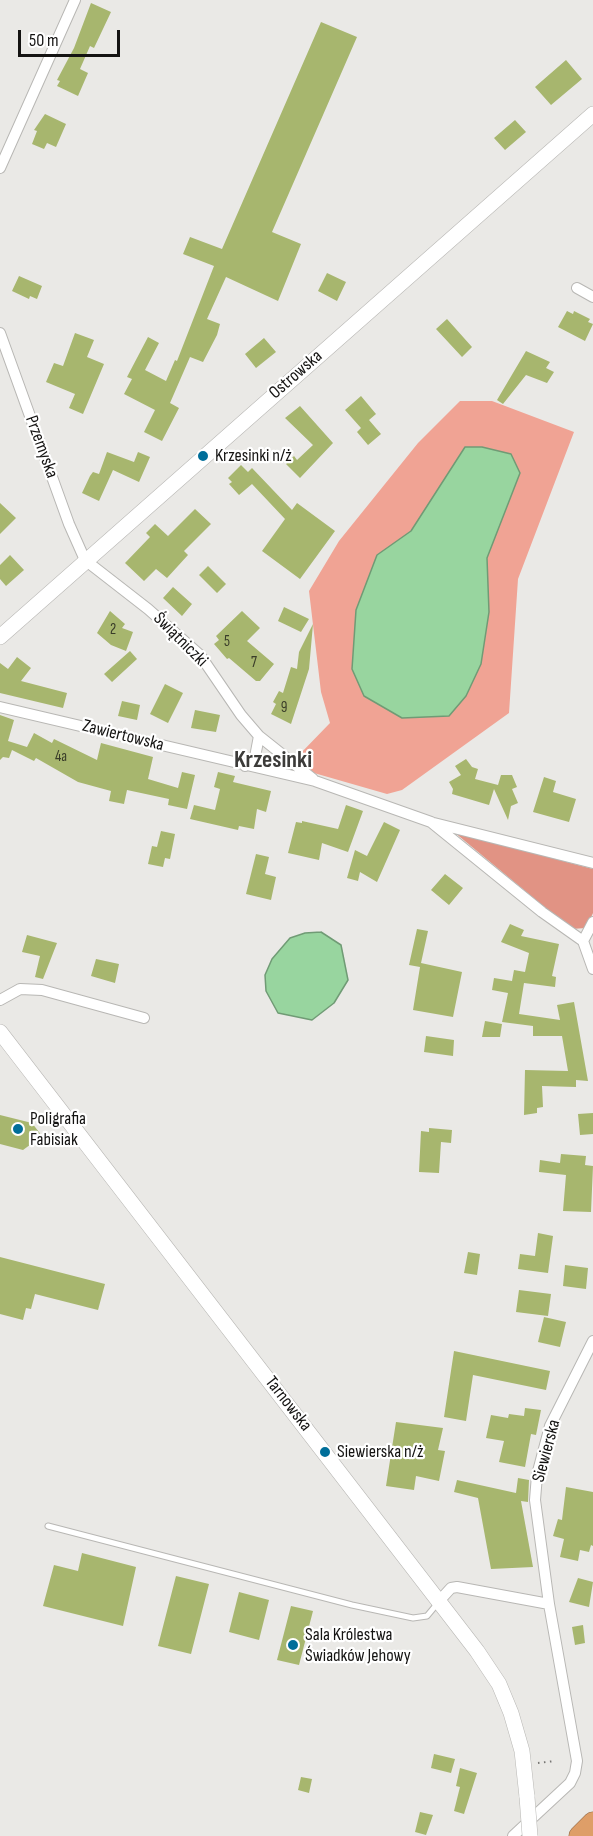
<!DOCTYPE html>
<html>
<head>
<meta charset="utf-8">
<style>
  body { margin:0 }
  #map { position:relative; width:593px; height:1836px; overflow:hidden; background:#eae9e6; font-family:"Sofia Sans Condensed",sans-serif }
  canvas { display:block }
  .scale { position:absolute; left:18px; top:30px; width:102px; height:27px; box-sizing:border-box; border:3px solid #141312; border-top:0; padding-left:8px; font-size:18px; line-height:21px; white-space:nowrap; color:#141312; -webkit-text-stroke:4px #fff; paint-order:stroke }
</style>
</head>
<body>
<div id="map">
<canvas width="593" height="1836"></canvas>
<div class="scale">50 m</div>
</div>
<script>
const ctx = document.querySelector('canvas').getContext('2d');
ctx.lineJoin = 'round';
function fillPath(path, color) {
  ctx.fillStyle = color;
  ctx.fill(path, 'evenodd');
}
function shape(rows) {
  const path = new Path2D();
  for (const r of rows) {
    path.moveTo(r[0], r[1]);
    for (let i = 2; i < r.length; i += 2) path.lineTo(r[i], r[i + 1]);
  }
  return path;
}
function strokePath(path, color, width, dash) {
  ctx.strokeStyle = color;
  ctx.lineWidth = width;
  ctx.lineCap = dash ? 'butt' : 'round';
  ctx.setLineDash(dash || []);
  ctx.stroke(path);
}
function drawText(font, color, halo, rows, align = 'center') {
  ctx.font = font + ' "Sofia Sans Condensed",sans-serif';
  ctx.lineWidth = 4.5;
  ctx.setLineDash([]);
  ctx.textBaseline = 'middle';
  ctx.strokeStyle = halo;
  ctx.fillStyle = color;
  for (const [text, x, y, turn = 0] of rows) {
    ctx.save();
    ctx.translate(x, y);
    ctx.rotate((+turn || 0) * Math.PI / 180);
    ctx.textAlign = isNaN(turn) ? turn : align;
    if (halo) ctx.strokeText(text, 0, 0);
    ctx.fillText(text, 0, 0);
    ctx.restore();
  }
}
fillPath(shape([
  [460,401,492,401,574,432,518,579,509,713,402,790,387,794,314,773,298,756,330,723,321,692,309,591,339,541,418,443]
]), '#f0a394');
fillPath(shape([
  [454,832,593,869,593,913,586,928,571,929]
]), '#e19384');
const water = shape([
  [465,447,482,447,511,454,520,473,487,558,489,612,481,664,466,696,449,716,402,718,364,696,352,669,356,610,377,555,411,531,465,447],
  [321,932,341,945,348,980,334,1003,312,1020,278,1013,266,991,265,975,272,959,290,938,305,933,321,932]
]);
fillPath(water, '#98d59f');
strokePath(water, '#709b75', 1.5);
fillPath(shape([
  [91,3,111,12,94,48,90,46,80,69,88,73,78,96,57,86,60,81,57,80,74,48],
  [321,22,357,37,272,232,301,244,278,301,226,277,207,319,220,324,217,335,203,362,190,357,170,403,179,408,162,441,144,432,155,410,124,394,132,379,127,377,148,337,159,343,145,370,166,381,175,360,177,361,214,266,183,254,190,237,222,249],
  [566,60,582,79,551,105,535,87],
  [45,114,66,124,56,147,47,143,44,149,32,144,37,131,34,130],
  [515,120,526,132,505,150,494,138],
  [327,273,346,282,337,301,318,291],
  [19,276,42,286,37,299,30,296,29,299,12,291],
  [567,311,573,314,574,311,590,319,588,322,593,324,585,341,558,327],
  [447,319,472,347,462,357,436,329],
  [75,333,94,340,87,357,104,364,83,414,69,408,75,394,46,382,54,363,63,366],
  [264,338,276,352,256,368,245,354],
  [526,351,550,362,546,368,554,372,547,383,526,375,503,404,497,400],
  [361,396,376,414,369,420,381,434,368,445,357,432,361,428,345,410],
  [300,406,333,443,300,478,286,464,294,456,297,460,313,445,285,418],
  [107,452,134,462,138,452,150,457,139,482,113,470,99,501,82,493,90,476,93,472,99,474],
  [241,465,248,472,252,468,292,510,297,503,335,531,300,579,262,551,285,519,252,484,239,495,229,484,232,482,228,478],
  [0,503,16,518,0,534],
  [195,509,211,524,184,551,188,555,167,578,156,569,144,581,125,563,150,537,146,533,155,524,168,536],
  [10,555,24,570,6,586,0,579,0,565],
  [208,566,226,584,217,593,199,575],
  [173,587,192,604,182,616,163,598],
  [284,607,309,619,301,632,278,621],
  [110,611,125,624,122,628,133,632,126,651,111,645,97,633],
  [242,611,260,628,247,641,274,664,260,681,256,681,229,658,227,659,214,644,219,640,216,636],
  [313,624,309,669,291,724,271,714,276,704,273,702,279,691,283,693,291,667,297,669,299,652],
  [130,651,137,659,112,682,104,674],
  [17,657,31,668,21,681,67,693,63,708,0,693,0,663,8,669],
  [165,684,183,693,168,723,150,714],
  [122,701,140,705,137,720,118,716],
  [195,710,220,715,216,732,191,728],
  [0,715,14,720,8,741,27,747,34,733,52,743,54,739,97,760,101,743,153,757,148,779,178,788,182,772,195,775,187,809,168,805,169,799,127,790,124,804,109,801,111,791,78,782,36,758,34,761,12,750,9,758,3,757,0,760],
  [466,759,472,767,478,769,475,779,498,785,501,775,512,775,517,787,512,789,518,803,511,806,508,820,494,789,489,805,452,794,453,789,449,782,461,775,455,766],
  [218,772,235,776,233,782,271,791,266,812,257,809,254,829,239,826,238,830,190,819,194,805,215,810,220,789,214,787],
  [544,777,556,781,553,792,576,799,569,822,533,812],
  [346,805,363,811,348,852,322,843,319,860,288,853,296,822,302,823,302,821,338,829],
  [384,822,400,830,377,882,360,872,358,881,347,878,355,850,367,856],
  [161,831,175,834,170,859,165,858,163,867,148,864,152,846,157,847],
  [256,854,269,857,265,874,276,877,271,900,246,894],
  [445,874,463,888,449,905,431,890],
  [510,924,524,930,521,936,559,944,552,976,556,977,555,987,524,983,519,1014,560,1020,557,1005,574,1002,588,1081,576,1080,576,1087,542,1086,543,1107,537,1108,537,1113,524,1115,525,1070,568,1071,562,1036,533,1036,533,1026,502,1022,508,993,492,990,494,978,512,981,514,970,525,972,529,953,501,942],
  [417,929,428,931,421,963,462,972,453,1017,413,1010,420,967,409,965],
  [27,935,57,943,43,979,35,977,40,956,22,952],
  [96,959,119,964,115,983,91,976],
  [485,1021,502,1024,500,1037,482,1037],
  [426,1036,454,1040,453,1056,424,1052],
  [593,1113,593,1134,580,1135,578,1114],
  [0,1115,32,1123,42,1136,23,1150,0,1144],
  [429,1128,452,1130,451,1143,441,1142,439,1173,419,1172,421,1131,429,1132],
  [561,1154,586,1156,585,1165,593,1166,591,1212,563,1211,566,1175,539,1172,540,1160,560,1163],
  [538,1233,553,1236,548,1273,518,1269,520,1254,535,1256],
  [468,1252,480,1254,477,1275,464,1273],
  [0,1257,105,1284,98,1310,35,1294,31,1309,26,1308,23,1320,0,1314],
  [565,1265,588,1268,586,1289,563,1286],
  [519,1290,551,1294,548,1316,516,1312],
  [544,1317,566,1322,560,1347,538,1342],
  [454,1351,550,1371,546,1390,473,1375,466,1421,444,1417],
  [525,1408,541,1410,536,1435,531,1434,525,1467,499,1462,504,1441,486,1438,491,1415,508,1418,509,1414,524,1416],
  [396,1422,443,1428,438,1450,445,1451,439,1481,416,1476,414,1490,386,1486],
  [518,1478,529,1480,528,1502,521,1501,533,1567,491,1569,478,1498,454,1492,457,1480,516,1493],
  [566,1487,593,1492,593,1546,591,1545,589,1552,580,1550,578,1561,560,1557,564,1539,553,1536,558,1519,562,1520],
  [82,1553,136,1567,123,1626,43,1606,54,1565,78,1571],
  [176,1576,209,1584,191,1654,158,1646],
  [578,1578,593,1582,589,1607,569,1602],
  [239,1592,269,1600,259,1640,229,1632],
  [291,1606,313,1611,299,1665,277,1660],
  [583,1625,585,1643,575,1645,572,1627],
  [434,1754,455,1759,451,1773,431,1768],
  [460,1768,477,1773,464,1814,454,1811,460,1787,456,1786],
  [301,1777,312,1779,309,1793,298,1790],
  [420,1812,433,1815,426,1835,415,1832]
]), '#a7b66e');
const lane = shape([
  [48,1526,352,1605,413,1618,427,1616,437,1604]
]);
const street = shape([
  [0,168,75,0],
  [577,288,593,297],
  [0,333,69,524,85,560,148,609,200,655,241,715,259,736,313,779],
  [0,707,315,781,431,822,542,912,583,941],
  [245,766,255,757,259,736],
  [434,823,593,863],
  [583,941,593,969],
  [583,941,593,922],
  [0,1000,20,989,42,990,144,1018],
  [440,1600,451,1588,457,1587,549,1604],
  [513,1836,570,1783,575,1773,577,1761,549,1604,535,1500,537,1475,550,1426,593,1341]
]);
const secondary = shape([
  [0,637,593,114],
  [0,1032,477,1651,499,1684,511,1713,522,1751,527,1797]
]);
const highway = shape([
  [579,1836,593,1822]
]);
strokePath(lane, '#b8b7b4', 7);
strokePath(street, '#b8b7b4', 12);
strokePath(secondary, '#b8b7b4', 16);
strokePath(highway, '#976d4a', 21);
strokePath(shape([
  [538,1763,555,1761]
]), '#777674', 2, [1.5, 4.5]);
strokePath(lane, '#fff', 5);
strokePath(street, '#fff', 10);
strokePath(secondary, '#fff', 15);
strokePath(highway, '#de9e68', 20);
const secondaryBridge = shape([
  [527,1797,530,1836]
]);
strokePath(secondaryBridge, '#b8b7b4', 16, []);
strokePath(secondaryBridge, '#fff', 15);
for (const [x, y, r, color] of [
  [203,456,6,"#006e99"],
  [18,1129,6,"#006e99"],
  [325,1452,6,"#006e99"],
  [293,1645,6,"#006e99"]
]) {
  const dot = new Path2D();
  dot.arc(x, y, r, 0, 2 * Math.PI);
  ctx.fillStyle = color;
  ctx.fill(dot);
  strokePath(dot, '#fff', 2);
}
drawText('15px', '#393c29', null, [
  ["2",113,630],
  ["5",227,642],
  ["7",254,663],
  ["9",284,708],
  ["4a",61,757]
]);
drawText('18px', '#141312', '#fff', [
  ["Ostrowska",296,375,-41],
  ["Przemyska",41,447,70],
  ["Świątniczki",180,640,45],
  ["Zawiertowska",123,736,14],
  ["Tarnowska",288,1404,52],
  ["Siewierska",547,1451,-75]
]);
drawText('18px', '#141312', '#fff', [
  ["Krzesinki n/ż",215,456],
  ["Poligrafia",30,1119],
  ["Fabisiak",30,1140],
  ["Siewierska n/ż",337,1452],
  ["Sala Królestwa",305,1635],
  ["Świadków Jehowy",305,1656]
], 'left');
drawText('bold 24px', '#3c3b39', '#fff', [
  ["Krzesinki",273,761]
]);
</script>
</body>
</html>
